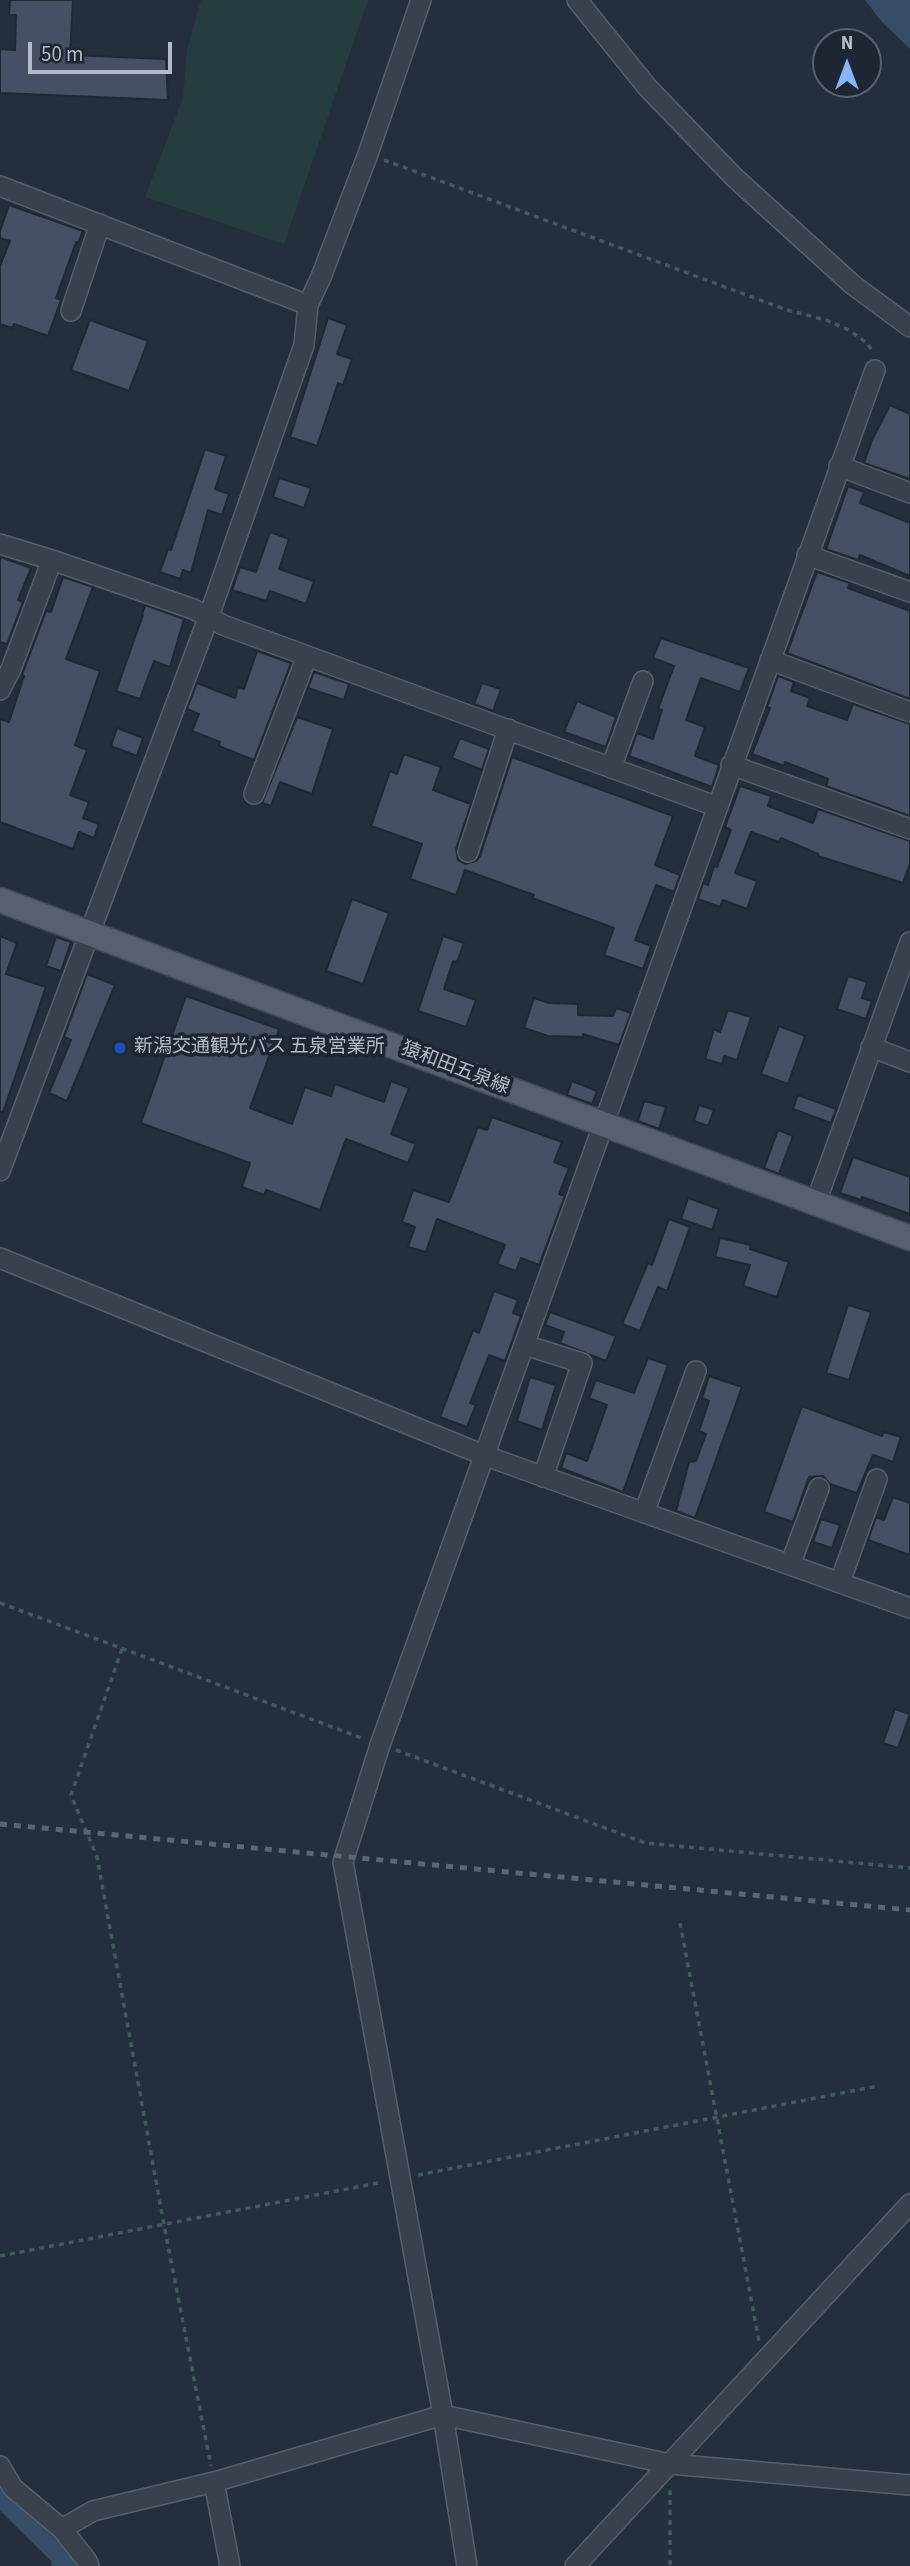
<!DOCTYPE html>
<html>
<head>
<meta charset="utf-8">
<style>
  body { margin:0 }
  #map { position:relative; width:910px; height:2566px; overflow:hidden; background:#242f3e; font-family:"Source Sans 3",sans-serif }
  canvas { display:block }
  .north { position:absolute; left:812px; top:28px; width:70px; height:70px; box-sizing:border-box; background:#1d2633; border:2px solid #59626f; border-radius:50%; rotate:0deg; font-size:19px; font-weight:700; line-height:28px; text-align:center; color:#b4bcc9 }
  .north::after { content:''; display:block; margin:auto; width:24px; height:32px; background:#8ab4f8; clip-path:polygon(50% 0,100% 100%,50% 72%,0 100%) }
  .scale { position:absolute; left:28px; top:42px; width:144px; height:32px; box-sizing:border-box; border:4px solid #b4bcc9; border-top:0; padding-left:9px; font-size:21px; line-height:24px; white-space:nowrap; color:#b4bcc9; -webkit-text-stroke:5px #1d2633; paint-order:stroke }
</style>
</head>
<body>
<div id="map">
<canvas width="910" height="2566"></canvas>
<div class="north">N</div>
<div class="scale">50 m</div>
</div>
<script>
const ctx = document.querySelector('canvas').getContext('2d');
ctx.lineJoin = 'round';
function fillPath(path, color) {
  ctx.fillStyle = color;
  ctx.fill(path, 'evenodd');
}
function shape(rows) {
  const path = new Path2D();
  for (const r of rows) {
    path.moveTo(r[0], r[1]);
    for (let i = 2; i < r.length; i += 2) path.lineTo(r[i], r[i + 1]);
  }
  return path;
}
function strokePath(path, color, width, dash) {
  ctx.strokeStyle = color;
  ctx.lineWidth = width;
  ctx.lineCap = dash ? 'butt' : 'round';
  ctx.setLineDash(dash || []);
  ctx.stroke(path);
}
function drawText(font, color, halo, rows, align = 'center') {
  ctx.font = font + ' "Source Sans 3","Noto Sans JP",sans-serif';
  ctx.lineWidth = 7;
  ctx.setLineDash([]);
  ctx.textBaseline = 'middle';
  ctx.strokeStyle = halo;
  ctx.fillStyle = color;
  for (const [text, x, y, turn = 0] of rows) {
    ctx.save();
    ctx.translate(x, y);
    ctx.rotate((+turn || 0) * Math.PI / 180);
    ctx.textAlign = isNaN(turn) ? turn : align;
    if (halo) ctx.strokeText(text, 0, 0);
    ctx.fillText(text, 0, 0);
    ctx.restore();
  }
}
fillPath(shape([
  [201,0,368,0,284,244,145,197,183,98,187,50]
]), '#263c3f');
fillPath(shape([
  [865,0,910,0,910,49,882,22]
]), '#394c67');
strokePath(shape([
  [0,2483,10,2496,66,2551,70,2566]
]), '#394c67', 35);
const building = shape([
  [10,0,73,0,70,55,166,59,168,100,0,93,0,49,15,50,16,15,9,15,10,0],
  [9,205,83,231,78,243,76,242,56,298,61,300,48,336,14,324,12,328,0,324,0,266,10,241,0,238,0,231,9,205],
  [328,318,347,325,337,354,352,359,343,385,338,383,317,446,290,437,328,318],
  [90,320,148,341,129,391,71,370,90,320],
  [890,405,910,414,910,479,864,463,872,440,890,405],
  [205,449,226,456,215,489,229,494,222,515,208,510,191,573,183,570,180,579,160,572,168,549,171,550,205,449],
  [279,478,311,488,304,508,273,497,279,478],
  [848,486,864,492,860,503,910,523,910,576,860,555,858,560,826,549,848,486],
  [270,532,289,539,279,569,314,581,306,604,270,591,266,601,232,590,240,567,256,572,270,532],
  [0,557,31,568,18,600,23,602,7,644,0,642,0,557],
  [817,572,850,583,848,588,910,611,910,699,787,653,817,572],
  [63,577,93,587,66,659,100,671,75,745,87,750,70,795,89,802,83,818,99,824,94,838,79,832,73,849,0,822,0,719,9,722,24,676,22,675,46,611,51,612,63,577],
  [145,605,184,619,170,667,154,661,140,699,116,691,143,615,142,615,145,605],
  [661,638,749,668,740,692,701,678,686,720,705,727,695,756,719,765,712,787,629,756,637,733,653,739,662,710,658,709,674,666,653,658,661,638],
  [257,651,291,663,254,760,219,746,220,742,192,731,199,714,187,709,197,683,235,698,238,687,244,689,257,651],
  [314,672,349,684,344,700,308,688,314,672],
  [778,676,794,682,791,691,810,698,807,706,847,720,853,704,910,724,910,816,826,786,828,779,785,762,784,766,752,754,770,708,767,707,778,676],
  [482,683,501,689,493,711,474,704,482,683],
  [577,701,616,717,606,747,564,732,577,701],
  [297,717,333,729,312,794,280,782,271,806,262,803,297,717],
  [117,728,143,738,137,756,111,746,117,728],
  [460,738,489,749,482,770,452,758,460,738],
  [404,754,441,767,433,790,471,804,456,849,458,860,465,864,476,861,480,856,512,757,673,816,655,865,680,875,674,892,656,885,635,940,651,946,643,969,604,955,614,928,532,898,534,895,465,870,456,895,410,879,422,844,371,826,390,771,397,774,404,754],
  [740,786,771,796,768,806,813,823,818,809,910,841,910,863,903,883,818,856,818,854,781,838,779,842,751,832,735,873,757,881,747,909,723,900,720,907,698,899,703,883,708,885,714,866,717,867,731,830,725,827,740,786],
  [352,899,389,913,363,984,326,971,352,899],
  [0,936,17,943,6,974,46,987,3,1112,0,1112,0,936],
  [443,936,464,943,457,962,453,961,444,989,476,1000,466,1027,418,1011,443,936],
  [56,937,71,942,61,971,46,966,56,937],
  [87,974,115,985,67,1101,49,1093,71,1040,64,1037,87,974],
  [848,976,867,982,862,998,872,1001,866,1019,837,1009,848,976],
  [186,996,279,1029,250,1108,292,1124,305,1087,331,1096,335,1084,384,1102,391,1081,409,1088,391,1134,416,1144,408,1163,346,1139,320,1210,266,1190,264,1195,242,1187,250,1163,141,1123,186,996],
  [534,998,549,1003,578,1004,578,1015,613,1016,616,1008,631,1013,619,1045,583,1034,583,1037,548,1036,524,1028,534,998],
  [728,1010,751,1017,737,1060,724,1056,722,1064,705,1059,714,1029,720,1032,728,1010],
  [779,1026,805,1036,788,1084,761,1074,779,1026],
  [572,1081,597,1091,592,1104,567,1095,572,1081],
  [798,1095,836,1109,831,1123,793,1109,798,1095],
  [644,1101,666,1107,659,1129,638,1121,644,1101],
  [699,1105,714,1110,708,1126,694,1121,699,1105],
  [492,1117,562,1142,554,1162,569,1168,559,1194,565,1196,539,1265,521,1258,516,1271,497,1264,505,1245,437,1219,426,1252,408,1247,415,1227,402,1222,413,1190,449,1202,478,1127,487,1130,492,1117],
  [778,1130,793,1136,779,1174,764,1168,778,1130],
  [853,1157,910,1177,910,1214,862,1197,861,1200,840,1193,853,1157],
  [688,1198,719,1209,712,1230,681,1219,688,1198],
  [669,1219,690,1227,667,1291,658,1287,640,1331,622,1324,648,1263,652,1265,669,1219],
  [720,1238,751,1245,750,1249,789,1262,777,1297,743,1286,750,1265,715,1257,720,1238],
  [494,1291,518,1300,513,1313,521,1316,505,1361,489,1355,470,1403,476,1405,467,1427,440,1417,473,1330,479,1333,494,1291],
  [848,1305,871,1312,849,1380,826,1373,848,1305],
  [550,1312,616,1336,606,1361,560,1343,564,1332,545,1325,550,1312],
  [648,1358,668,1365,623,1492,561,1468,566,1453,587,1461,607,1405,589,1398,596,1380,634,1393,648,1358],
  [709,1376,742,1387,695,1518,676,1511,689,1462,696,1461,706,1434,699,1431,709,1401,702,1398,709,1376],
  [530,1377,556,1385,542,1430,517,1421,530,1377],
  [802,1406,882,1436,884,1432,901,1437,893,1462,873,1455,857,1493,830,1484,823,1476,809,1477,793,1522,764,1512,802,1406],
  [893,1497,910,1503,910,1555,868,1540,876,1517,884,1520,893,1497],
  [821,1519,840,1525,832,1548,813,1542,821,1519],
  [895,1709,910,1714,898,1748,883,1743,895,1709]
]);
fillPath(building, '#455162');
strokePath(building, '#1f2835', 2);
const minor = shape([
  [577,0,648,88,735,178,853,285,910,327],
  [0,186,308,305],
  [71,311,100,224],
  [839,466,910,493],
  [0,544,52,560,193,609,223,625,718,807],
  [807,555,910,592],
  [770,660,910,712],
  [0,690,11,669,52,560],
  [731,765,910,829],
  [611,768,643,681],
  [254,794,307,656],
  [468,852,508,729],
  [871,1047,910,1062],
  [0,1171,209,616,304,345,308,305,321,277,368,154,421,0],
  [816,1202,910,942],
  [0,1258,486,1456,910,1608],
  [525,1345,582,1363,543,1477],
  [644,1513,696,1371],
  [790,1565,819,1488],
  [840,1582,877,1479],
  [0,2466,13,2488,62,2529,87,2561,89,2566],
  [214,2482,230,2566],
  [62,2529,93,2511,214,2482,443,2415,670,2464,910,2485],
  [467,2566,443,2415,343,1862,380,1745,875,370],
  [575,2566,910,2204]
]);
const major = shape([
  [0,900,910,1238]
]);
strokePath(minor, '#565f6c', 22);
strokePath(major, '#414a57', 27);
strokePath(shape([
  [384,160,787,310,826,320,849,330,867,343,873,352],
  [0,1603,362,1738],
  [122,1649,71,1795,97,1857,164,2225,211,2466],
  [396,1750,645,1843,910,1868],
  [680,1923,759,2341],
  [418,2175,878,2086],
  [0,2256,383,2182],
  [670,2490,670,2566]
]), '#44595c', 3.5, [5, 5]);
strokePath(minor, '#38414e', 19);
strokePath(major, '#56606e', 24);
strokePath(shape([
  [0,1824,910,1910]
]), '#5a6575', 5, [7, 7]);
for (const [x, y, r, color] of [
  [120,1048,7,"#1a4fb4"]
]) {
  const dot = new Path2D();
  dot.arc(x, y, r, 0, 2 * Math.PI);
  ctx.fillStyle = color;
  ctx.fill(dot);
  strokePath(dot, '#1d2633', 2.5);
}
drawText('19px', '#b4bcc9', '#1d2633', [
  ["新潟交通観光バス 五泉営業所",134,1048]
], 'left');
drawText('19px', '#b4bcc9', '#1d2633', [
  ["猿和田五泉線",455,1069,21]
]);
</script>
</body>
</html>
